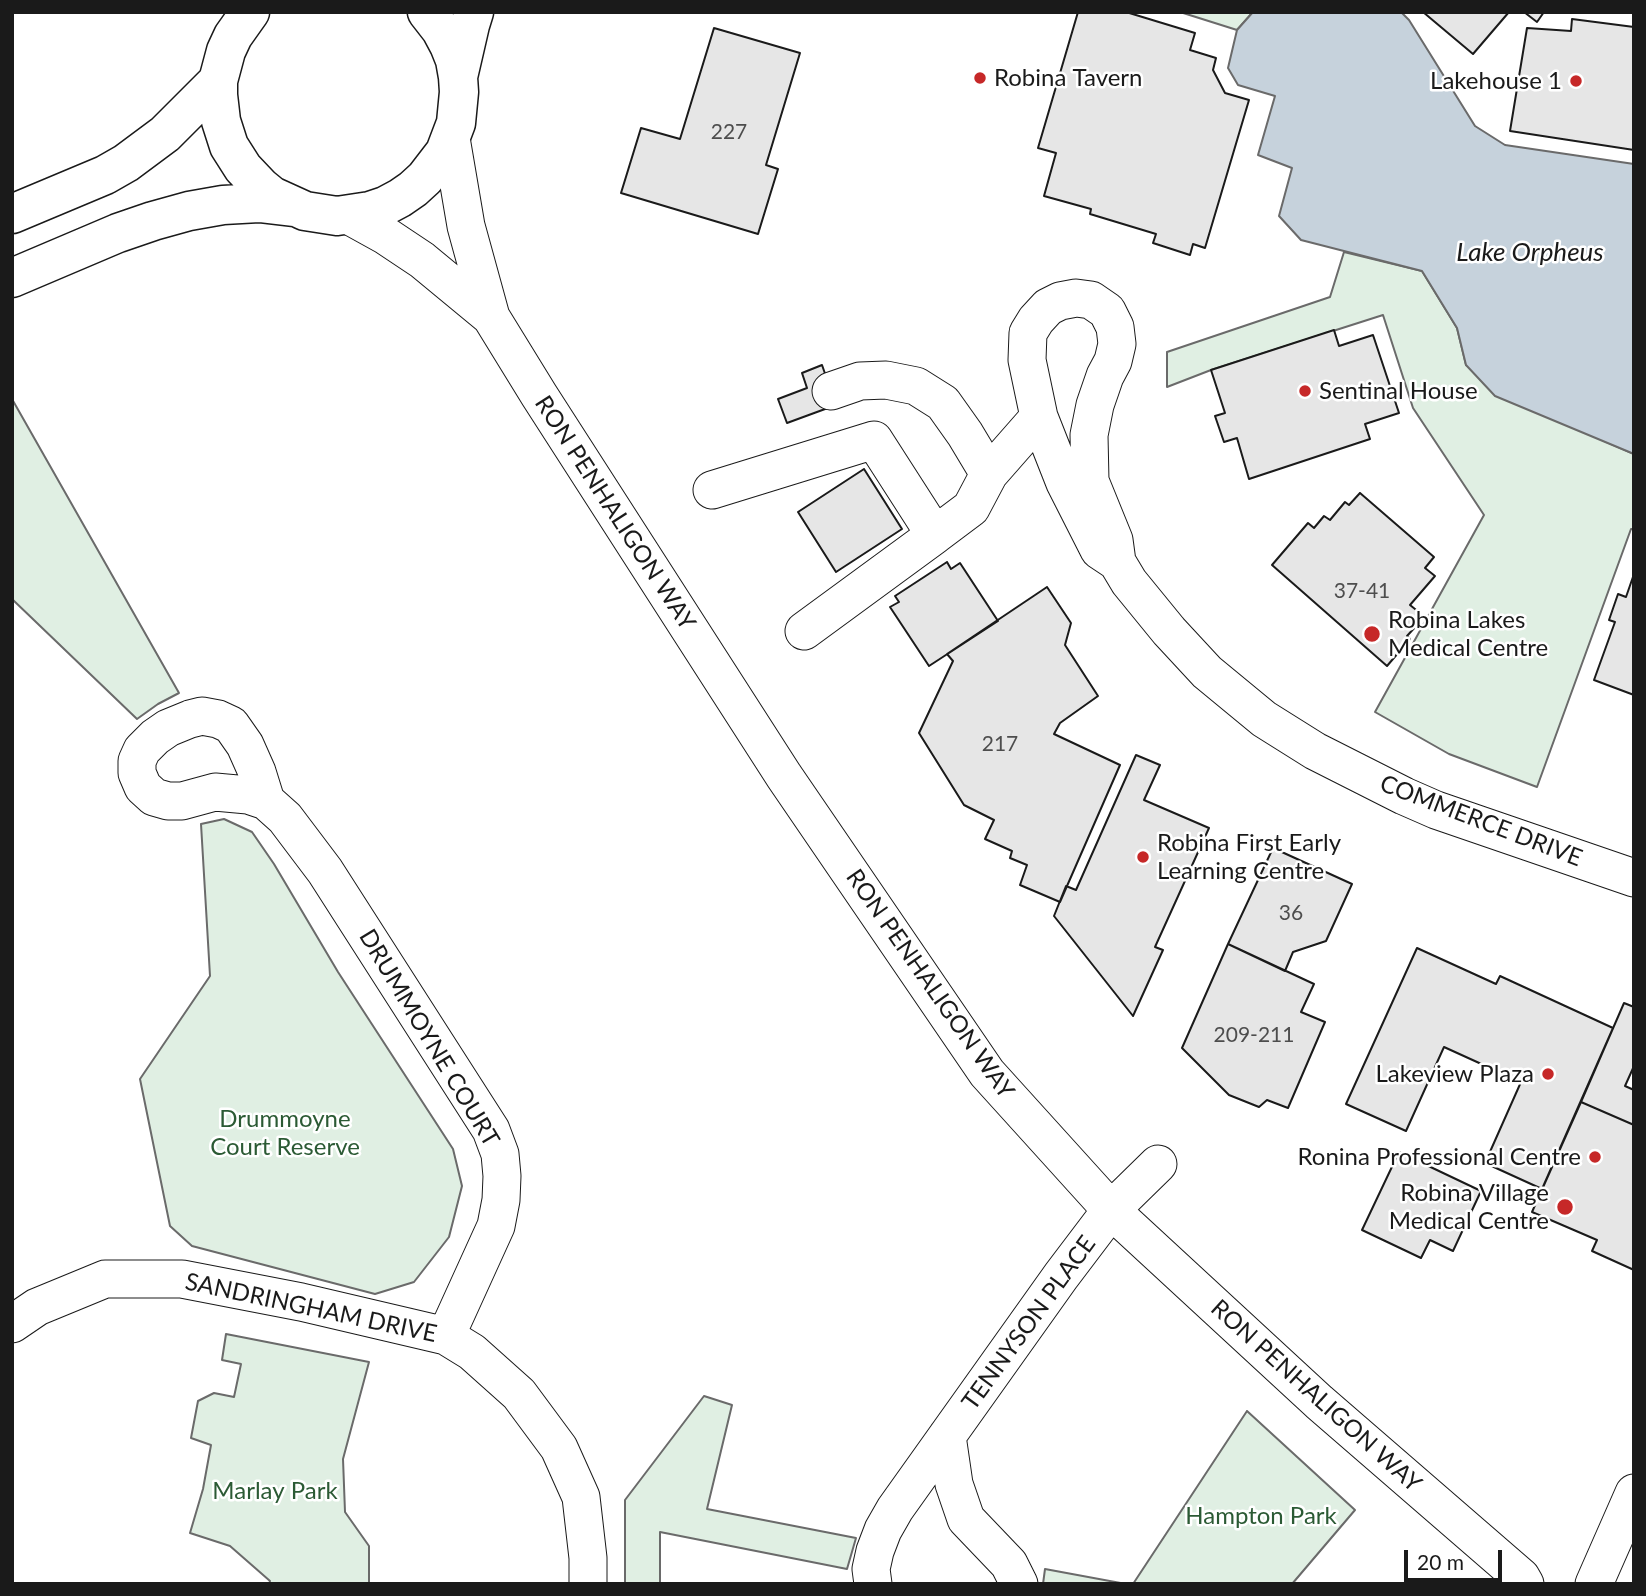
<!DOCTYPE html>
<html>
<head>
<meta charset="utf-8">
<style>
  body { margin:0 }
  #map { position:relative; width:1646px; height:1596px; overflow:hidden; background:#fff; font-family:Lato,sans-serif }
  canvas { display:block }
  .frame { position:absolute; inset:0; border:14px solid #1a1a1a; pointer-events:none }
  .scale { position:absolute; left:1404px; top:1550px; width:98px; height:32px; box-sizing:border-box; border:4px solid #1a1a1a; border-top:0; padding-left:9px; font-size:21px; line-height:24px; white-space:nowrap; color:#1a1a1a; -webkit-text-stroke:5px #fff; paint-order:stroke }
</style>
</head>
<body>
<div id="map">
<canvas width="1646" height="1596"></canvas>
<div class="frame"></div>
<div class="scale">20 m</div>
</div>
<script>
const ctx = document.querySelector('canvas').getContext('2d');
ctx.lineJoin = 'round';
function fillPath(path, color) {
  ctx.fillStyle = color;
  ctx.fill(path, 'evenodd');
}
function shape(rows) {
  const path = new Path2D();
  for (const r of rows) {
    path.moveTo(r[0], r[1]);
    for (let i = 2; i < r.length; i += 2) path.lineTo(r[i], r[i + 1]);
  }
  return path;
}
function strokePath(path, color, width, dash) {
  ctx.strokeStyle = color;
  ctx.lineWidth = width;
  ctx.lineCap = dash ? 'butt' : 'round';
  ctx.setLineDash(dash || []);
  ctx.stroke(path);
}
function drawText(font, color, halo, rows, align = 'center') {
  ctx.font = font + ' Lato,sans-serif';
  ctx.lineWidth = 5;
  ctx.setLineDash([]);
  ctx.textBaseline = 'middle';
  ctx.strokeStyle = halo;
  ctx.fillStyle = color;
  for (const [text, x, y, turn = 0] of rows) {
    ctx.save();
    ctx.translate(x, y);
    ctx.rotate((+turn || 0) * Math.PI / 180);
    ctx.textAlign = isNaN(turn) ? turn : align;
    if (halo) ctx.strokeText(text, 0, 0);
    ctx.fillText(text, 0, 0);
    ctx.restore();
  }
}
const green = shape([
  [1180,12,1253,12,1237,30,1180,12],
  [1344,252,1422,271,1457,328,1466,365,1602,440,1634,454,1634,529,1631,529,1537,787,1449,754,1375,712,1484,515,1413,408,1383,315,1211,370,1167,387,1167,352,1330,297,1344,252],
  [12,399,179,693,158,704,137,719,12,599,12,399],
  [224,819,252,832,274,864,338,972,453,1149,462,1186,449,1237,414,1282,375,1294,192,1246,170,1226,140,1079,210,976,201,824,224,819],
  [226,1334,369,1362,343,1459,345,1512,369,1546,369,1584,269,1584,270,1581,230,1546,190,1533,203,1489,211,1445,191,1438,198,1401,214,1393,234,1397,241,1364,222,1360,226,1334],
  [704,1396,732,1405,707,1509,856,1538,847,1569,660,1532,660,1584,625,1584,625,1500,704,1396],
  [1247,1411,1355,1510,1292,1584,1133,1584,1247,1411],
  [1045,1569,1126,1584,1043,1584,1045,1569]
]);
fillPath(green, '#e0efe3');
strokePath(green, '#6a6a6a', 2);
const water = shape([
  [1253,12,1401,12,1409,20,1475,126,1505,145,1634,164,1634,454,1495,396,1466,365,1457,328,1422,271,1301,240,1279,216,1292,168,1258,155,1275,96,1238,85,1228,68,1237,30,1253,12]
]);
fillPath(water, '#c6d2dc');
strokePath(water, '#6a6a6a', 2);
const building = shape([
  [1078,12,1126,12,1195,33,1190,50,1216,58,1213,70,1225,93,1249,100,1205,248,1193,244,1190,255,1153,243,1156,234,1090,214,1091,209,1044,196,1056,153,1038,148,1078,12],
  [1423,12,1509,12,1473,54,1423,12],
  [1524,12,1544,12,1537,22,1524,12],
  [1572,19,1634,27,1634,150,1510,131,1527,28,1571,31,1572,19],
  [714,28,800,53,766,165,778,169,758,234,621,193,641,128,680,139,714,28],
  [1334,330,1339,346,1373,335,1399,413,1365,424,1370,439,1249,479,1237,438,1224,442,1215,416,1225,413,1211,370,1334,330],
  [822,365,836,405,787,423,778,399,807,388,802,373,822,365],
  [864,469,902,529,836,572,798,512,864,469],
  [1360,493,1434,557,1425,568,1435,576,1410,605,1420,613,1412,622,1417,625,1407,636,1410,639,1387,666,1272,565,1308,523,1314,528,1324,516,1330,520,1345,502,1349,505,1360,493],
  [947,562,951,569,960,563,998,621,929,666,890,607,899,602,895,596,947,562],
  [1634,574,1634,695,1594,680,1615,622,1609,620,1618,594,1626,597,1634,574],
  [1047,587,1071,623,1065,645,1098,696,1060,723,1054,734,1120,765,1060,902,1020,885,1027,865,1010,858,1012,851,985,839,994,820,964,805,919,733,953,661,947,654,1047,587],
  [1136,755,1160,765,1144,800,1209,828,1155,947,1163,950,1133,1016,1054,916,1066,886,1076,890,1136,755],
  [1273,848,1352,884,1326,941,1293,952,1285,971,1228,944,1273,848],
  [1228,944,1314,984,1301,1012,1325,1022,1288,1108,1267,1100,1259,1107,1229,1095,1182,1048,1228,944],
  [1417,948,1496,984,1500,976,1613,1028,1542,1189,1485,1163,1521,1082,1444,1047,1406,1131,1346,1104,1417,948],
  [1624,1003,1634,1007,1634,1066,1625,1086,1634,1090,1634,1125,1581,1102,1624,1003],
  [1581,1102,1634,1125,1634,1270,1592,1251,1597,1240,1532,1212,1581,1102],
  [1399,1152,1481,1191,1453,1251,1430,1240,1421,1258,1362,1230,1399,1152]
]);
fillPath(building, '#e6e6e6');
strokePath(building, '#1a1a1a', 2);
const minor = shape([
  [451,138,466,226,491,317,539,395,784,776,987,1073,1111,1210,1319,1402,1521,1577,1525,1584],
  [348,215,386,236,422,260,491,317],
  [831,391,860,381,886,380,916,386,943,403,965,434,989,474],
  [712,490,874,440,935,535,804,631],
  [935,535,971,508,989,474,1039,417],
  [1117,562,1114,540,1090,481,1089,435,1095,405,1105,376,1113,361,1117,344,1115,327,1107,311,1091,300,1076,298,1060,301,1048,307,1036,320,1028,333,1027,360,1039,417,1065,483,1099,550,1117,562,1129,582,1169,631,1207,672,1264,719,1315,751,1404,796,1436,810,1634,878],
  [266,801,257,772,245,745,231,725,218,719,202,716,190,719,168,728,155,737,142,750,137,761,137,773,143,787,154,797,168,801,182,801,215,792,248,795,266,801,285,818,325,871,491,1130,500,1154,502,1176,501,1200,496,1226,446,1336],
  [12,1324,37,1307,105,1279,182,1279,301,1302,446,1336,472,1352,519,1394,559,1448,581,1497,588,1558,588,1584],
  [947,1436,954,1484,966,1519,1009,1564,1019,1584],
  [873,1584,871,1569,875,1551,883,1530,895,1509,1061,1276,1111,1210,1158,1164],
  [1594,1584,1634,1493]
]);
const major = shape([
  [250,12,233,36,226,51,218,81,218,95,221,121,229,146,243,168,261,187,272,196,305,211,337,216,370,211,385,206,400,198,413,189,425,178,445,152,456,123,459,92,458,77,455,60,449,45,441,30,427,12],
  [458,77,470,25,474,12],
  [12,214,105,175,126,163,165,134,218,81],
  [12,278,118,233,153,221,189,211,223,205,259,203,293,207]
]);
strokePath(minor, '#1a1a1a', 39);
strokePath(major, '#1a1a1a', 41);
strokePath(minor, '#fff', 37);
strokePath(major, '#fff', 38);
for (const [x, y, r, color] of [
  [980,78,7,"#c62828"],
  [1576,81,7,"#c62828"],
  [1305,391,7,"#c62828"],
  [1372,634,9,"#c62828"],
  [1143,857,7,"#c62828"],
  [1548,1074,7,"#c62828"],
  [1595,1157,7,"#c62828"],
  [1565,1207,9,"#c62828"]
]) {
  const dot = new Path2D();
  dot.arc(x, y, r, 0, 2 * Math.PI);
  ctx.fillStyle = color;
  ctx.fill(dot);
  strokePath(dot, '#fff', 2.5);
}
drawText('21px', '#4d4d4d', null, [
  ["227",729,132],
  ["37-41",1362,591],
  ["217",1000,744],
  ["36",1291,913],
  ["209-211",1254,1035]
]);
drawText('24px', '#1a1a1a', '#fff', [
  ["Robina Tavern",994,78],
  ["Lakehouse 1",1562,81,"right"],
  ["Sentinal House",1319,391],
  ["Robina Lakes",1388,620],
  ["Medical Centre",1388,648],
  ["Robina First Early",1157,843],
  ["Learning Centre",1157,871],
  ["Lakeview Plaza",1534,1074,"right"],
  ["Ronina Professional Centre",1581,1157,"right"],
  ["Robina Village",1549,1193,"right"],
  ["Medical Centre",1549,1221,"right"]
], 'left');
drawText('24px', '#1a1a1a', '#fff', [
  ["RON PENHALIGON WAY",615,513,57],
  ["COMMERCE DRIVE",1481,821,21],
  ["RON PENHALIGON WAY",930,984,55],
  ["DRUMMOYNE COURT",429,1038,59],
  ["SANDRINGHAM DRIVE",311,1308,12],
  ["TENNYSON PLACE",1029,1323,-54],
  ["RON PENHALIGON WAY",1316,1396,42]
]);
drawText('24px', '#2b5a34', '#fff', [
  ["Drummoyne",285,1119],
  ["Court Reserve",285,1147],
  ["Marlay Park",275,1491],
  ["Hampton Park",1261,1516]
]);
drawText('italic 26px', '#1a1a1a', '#fff', [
  ["Lake Orpheus",1530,253]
]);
</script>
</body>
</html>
